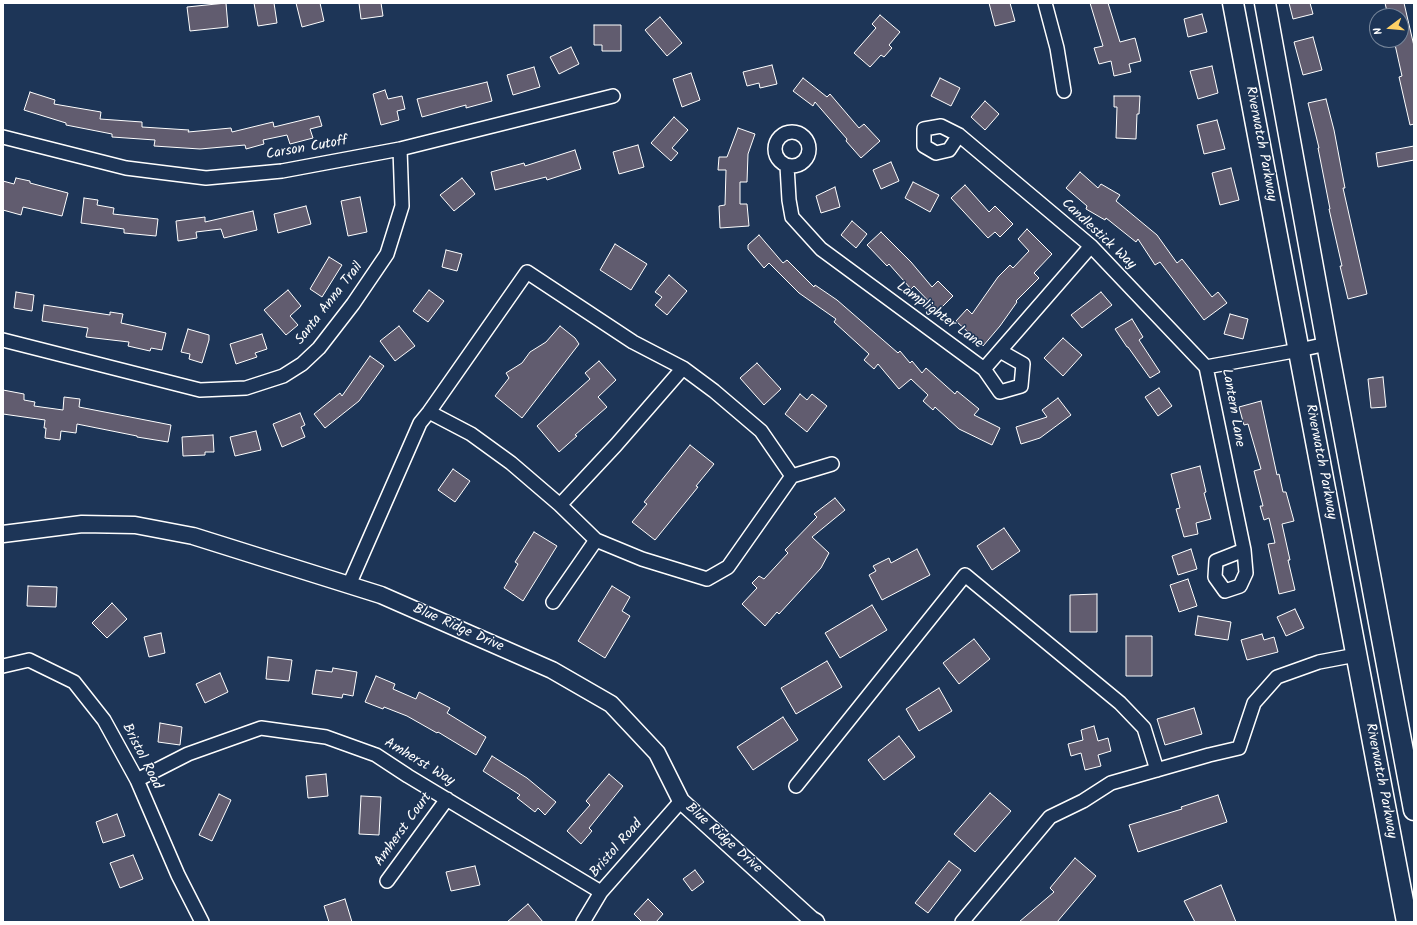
<!DOCTYPE html>
<html>
<head>
<meta charset="utf-8">
<style>
  body { margin:0 }
  #map { position:relative; width:1417px; height:925px; overflow:hidden; background:#1d3557; font-family:Kalam,sans-serif }
  canvas { display:block }
  .frame { position:absolute; inset:0; border:4px solid #fff; pointer-events:none }
  .north { position:absolute; left:1369px; top:8px; width:40px; height:40px; box-sizing:border-box; background:#1d3557; border:1px solid #77869a; border-radius:50%; rotate:254deg; font-size:11px; font-weight:700; line-height:16px; text-align:center; color:#fff }
  .north::after { content:''; display:block; margin:auto; width:14px; height:18px; background:#ffd166; clip-path:polygon(50% 0,100% 100%,50% 72%,0 100%) }
</style>
</head>
<body>
<div id="map">
<canvas width="1417" height="925"></canvas>
<div class="frame"></div>
<div class="north">N</div>
</div>
<script>
const ctx = document.querySelector('canvas').getContext('2d');
ctx.lineJoin = 'round';
function fillPath(path, color) {
  ctx.fillStyle = color;
  ctx.fill(path, 'evenodd');
}
function shape(rows) {
  const path = new Path2D();
  for (const r of rows) {
    if (r.length === 3) {
      path.moveTo(r[0] + r[2], r[1]);
      path.arc(r[0], r[1], r[2], 0, 2 * Math.PI);
      continue;
    }
    path.moveTo(r[0], r[1]);
    for (let i = 2; i < r.length; i += 2) path.lineTo(r[i], r[i + 1]);
  }
  return path;
}
function strokePath(path, color, width, dash) {
  ctx.strokeStyle = color;
  ctx.lineWidth = width;
  ctx.lineCap = dash ? 'butt' : 'round';
  ctx.setLineDash(dash || []);
  ctx.stroke(path);
}
function drawText(font, color, halo, rows, align = 'center') {
  ctx.font = font + ' Kalam,sans-serif';
  ctx.lineWidth = 3;
  ctx.setLineDash([]);
  ctx.textBaseline = 'middle';
  ctx.strokeStyle = halo;
  ctx.fillStyle = color;
  for (const [text, x, y, turn = 0] of rows) {
    ctx.save();
    ctx.translate(x, y);
    ctx.rotate((+turn || 0) * Math.PI / 180);
    ctx.textAlign = isNaN(turn) ? turn : align;
    if (halo) ctx.strokeText(text, 0, 0);
    ctx.fillText(text, 0, 0);
    ctx.restore();
  }
}
const building = shape([
  [226,3,228,27,190,31,187,7,226,3],
  [254,3,274,3,277,23,258,26,254,3],
  [296,3,320,3,324,21,302,27,296,3],
  [359,3,381,3,383,16,361,19,359,3],
  [989,3,1010,3,1015,21,995,26,989,3],
  [1090,3,1108,3,1120,42,1135,38,1141,61,1129,64,1131,72,1114,76,1111,61,1099,64,1094,48,1103,46,1090,3],
  [1289,3,1310,3,1313,14,1293,19,1289,3],
  [1385,3,1404,3,1407,16,1414,46,1414,124,1410,125,1399,77,1402,76,1394,40,1401,40,1401,16,1388,16,1385,3],
  [1202,14,1207,32,1188,37,1184,19,1202,14],
  [880,15,900,32,889,45,892,48,884,57,881,55,870,67,854,53,876,28,872,24,880,15],
  [660,17,682,43,667,56,645,30,660,17],
  [594,25,621,25,621,51,602,51,602,45,594,45,594,25],
  [1313,37,1322,70,1303,75,1294,42,1313,37],
  [571,47,579,64,559,74,550,57,571,47],
  [772,65,777,84,760,88,759,83,747,86,743,72,772,65],
  [1212,66,1218,93,1198,99,1190,71,1212,66],
  [534,67,540,87,513,95,507,75,534,67],
  [691,73,700,100,682,107,673,79,691,73],
  [803,78,827,97,830,94,859,128,864,124,880,141,861,158,846,141,847,139,815,102,813,106,793,91,803,78],
  [940,78,960,88,951,106,931,96,940,78],
  [487,82,492,101,466,108,466,105,422,117,417,99,487,82],
  [385,90,388,99,402,96,405,109,397,111,399,120,381,125,373,94,385,90],
  [30,92,55,100,54,104,101,112,100,119,142,122,142,127,189,130,188,132,231,128,232,132,273,122,274,127,319,116,322,126,310,129,313,138,290,144,287,135,263,140,264,144,246,149,245,145,200,149,154,146,155,140,112,137,112,134,66,125,66,123,24,110,30,92],
  [1114,96,1140,96,1139,114,1137,114,1136,139,1116,138,1117,107,1114,107,1114,96],
  [1326,99,1334,130,1345,188,1343,188,1367,294,1348,299,1340,266,1342,266,1329,209,1330,209,1318,148,1319,148,1308,103,1326,99],
  [985,101,999,114,985,130,971,117,985,101],
  [674,117,688,130,672,148,678,153,671,161,651,143,674,117],
  [1217,120,1225,149,1204,154,1197,125,1217,120],
  [738,128,755,134,748,154,747,182,740,182,740,204,747,204,749,226,720,228,719,206,725,205,726,170,718,170,719,157,727,157,738,128],
  [638,145,644,167,619,174,613,152,638,145],
  [1414,146,1414,160,1378,167,1376,153,1414,146],
  [575,150,581,169,547,180,546,177,495,190,491,172,524,163,525,166,575,150],
  [891,162,899,181,881,189,873,170,891,162],
  [1231,168,1239,200,1220,205,1212,173,1231,168],
  [1080,172,1098,188,1101,184,1120,195,1116,201,1157,235,1177,263,1182,259,1212,297,1218,292,1227,303,1204,320,1160,262,1155,265,1138,239,1136,242,1106,218,1105,220,1086,209,1087,206,1066,188,1080,172],
  [16,178,30,181,30,183,68,193,62,216,23,207,21,215,3,210,3,181,14,184,16,178],
  [462,178,475,194,454,211,440,195,462,178],
  [913,182,939,195,930,212,905,198,913,182],
  [965,185,989,212,995,206,1013,224,1000,237,995,232,988,238,951,198,965,185],
  [835,187,840,207,821,213,816,196,835,187],
  [360,197,367,232,348,236,341,201,360,197],
  [84,198,98,200,97,205,114,208,113,214,158,219,156,236,124,233,124,229,81,223,84,198],
  [306,206,311,224,278,233,274,214,306,206],
  [253,211,257,230,224,238,221,229,196,232,197,238,178,241,176,221,205,217,205,222,253,211],
  [852,221,867,234,856,248,841,235,852,221],
  [1027,229,1052,254,1034,273,1039,278,1016,301,1017,302,1000,326,983,346,956,321,967,309,972,314,998,277,1010,265,1013,268,1029,251,1018,239,1027,229],
  [881,232,911,262,932,287,938,281,953,296,938,311,914,286,911,289,889,264,887,266,867,245,881,232],
  [759,235,783,263,787,260,814,287,815,285,837,300,898,353,900,351,910,363,912,361,922,373,926,368,955,394,957,391,979,409,974,415,1000,428,992,445,959,429,935,407,933,410,923,401,928,395,911,379,899,389,878,364,874,369,864,360,869,354,834,322,836,319,799,293,769,263,764,268,748,249,748,245,759,235],
  [615,244,647,264,631,290,600,270,615,244],
  [446,250,462,254,457,271,442,267,446,250],
  [329,257,342,265,322,297,310,289,329,257],
  [669,275,687,291,667,315,655,305,662,297,655,292,669,275],
  [288,290,301,306,290,316,298,325,286,335,264,310,288,290],
  [429,290,444,301,428,322,413,311,429,290],
  [16,292,34,295,32,311,14,308,16,292],
  [1101,292,1112,305,1082,328,1071,315,1101,292],
  [44,305,110,315,110,312,123,314,121,323,166,333,162,350,151,348,150,351,128,346,129,342,86,337,88,328,42,321,44,305],
  [1230,314,1248,319,1243,339,1224,334,1230,314],
  [1132,319,1143,337,1139,340,1160,372,1150,378,1128,347,1127,347,1115,329,1132,319],
  [399,326,415,346,395,361,380,341,399,326],
  [560,326,575,338,579,344,522,418,495,396,509,378,506,373,522,363,530,352,546,342,560,326],
  [188,329,209,335,209,340,202,363,189,359,190,354,181,352,188,329],
  [262,334,267,349,255,353,257,357,236,364,230,344,262,334],
  [1063,338,1082,355,1063,376,1044,358,1063,338],
  [370,356,384,366,359,401,325,428,314,414,340,393,342,396,370,356],
  [599,361,616,380,598,397,607,407,575,435,577,436,559,452,537,426,590,379,585,373,599,361],
  [757,363,781,389,764,405,740,378,757,363],
  [1383,377,1386,407,1371,408,1368,379,1383,377],
  [1159,388,1172,406,1158,416,1145,397,1159,388],
  [3,390,24,394,24,400,35,402,34,406,63,410,64,397,80,399,79,407,171,425,168,442,137,437,137,436,77,424,76,433,61,431,60,440,45,438,46,428,44,428,45,420,3,414,3,390],
  [800,394,807,400,812,394,827,406,807,432,785,414,800,394],
  [1058,398,1071,415,1040,438,1021,444,1016,427,1047,417,1042,410,1058,398],
  [1261,401,1277,475,1279,474,1283,492,1286,492,1294,521,1282,524,1290,560,1288,560,1295,590,1279,594,1268,544,1275,543,1269,518,1264,520,1260,506,1263,506,1254,471,1261,469,1248,424,1244,425,1239,407,1261,401],
  [300,413,305,425,301,427,305,437,282,447,273,424,300,413],
  [256,431,261,450,235,456,230,437,256,431],
  [213,435,214,452,205,452,205,455,183,456,182,437,213,435],
  [690,445,714,464,696,486,698,487,655,540,632,522,647,504,644,502,690,445],
  [1200,466,1206,492,1204,493,1211,519,1196,523,1198,534,1184,537,1176,509,1180,508,1171,474,1200,466],
  [453,469,470,481,455,502,438,490,453,469],
  [835,498,845,510,812,537,829,553,821,568,779,614,777,612,765,626,742,604,757,588,752,583,759,576,764,579,788,553,785,550,817,517,814,514,835,498],
  [1004,528,1020,551,992,570,977,546,1004,528],
  [534,532,557,546,523,601,504,588,518,564,515,562,534,532],
  [917,549,930,575,882,600,869,575,876,571,873,566,889,558,891,563,917,549],
  [1191,549,1197,569,1178,575,1172,556,1191,549],
  [1188,579,1197,606,1179,612,1170,585,1188,579],
  [28,586,57,587,56,607,27,606,28,586],
  [612,586,630,597,622,611,630,616,605,658,578,641,612,586],
  [1097,594,1097,632,1070,632,1070,595,1097,594],
  [112,603,127,619,107,638,92,623,112,603],
  [872,605,887,630,840,658,825,633,872,605],
  [1295,609,1304,628,1286,636,1277,617,1295,609],
  [1198,616,1231,622,1228,640,1195,635,1198,616],
  [161,633,165,653,149,657,144,637,161,633],
  [1262,634,1264,640,1274,637,1278,652,1247,660,1241,640,1262,634],
  [1126,636,1152,636,1152,676,1126,676,1126,636],
  [974,639,990,659,959,684,943,663,974,639],
  [268,657,292,660,289,681,266,679,268,657],
  [827,661,842,687,796,714,781,688,827,661],
  [333,668,357,672,353,696,343,694,342,698,312,694,316,670,332,672,333,668],
  [220,673,228,692,205,703,196,684,220,673],
  [376,676,395,684,393,689,416,699,419,692,450,708,447,713,486,737,476,755,438,732,437,733,407,716,384,707,383,709,365,702,376,676],
  [939,688,952,711,919,731,906,709,939,688],
  [1194,708,1202,734,1165,745,1157,719,1194,708],
  [783,717,798,740,753,770,737,747,783,717],
  [160,723,182,727,180,745,158,742,160,723],
  [1094,726,1098,741,1108,738,1111,751,1098,755,1101,766,1085,770,1081,753,1071,756,1068,744,1083,740,1081,730,1094,726],
  [899,736,915,757,884,780,868,760,899,736],
  [492,756,527,778,556,802,545,815,538,808,535,812,517,798,520,795,483,771,492,756],
  [326,774,328,796,308,798,306,776,326,774],
  [609,774,623,786,589,828,592,831,581,844,567,831,590,805,586,801,609,774],
  [990,793,1011,811,975,852,954,834,990,793],
  [219,794,231,800,212,841,199,835,219,794],
  [1218,795,1227,822,1138,852,1129,825,1182,809,1181,807,1218,795],
  [361,796,381,797,379,835,359,834,361,796],
  [117,814,125,836,103,843,96,822,117,814],
  [133,855,143,879,120,888,110,863,133,855],
  [1075,858,1096,876,1057,922,1019,922,1054,892,1050,888,1075,858],
  [949,861,961,870,928,913,915,903,949,861],
  [475,866,480,885,451,891,446,872,475,866],
  [695,870,704,882,692,891,683,879,695,870],
  [1221,885,1236,922,1195,922,1184,901,1221,885],
  [345,899,352,922,329,922,324,906,345,899],
  [648,899,663,914,656,922,642,922,634,914,648,899],
  [528,904,543,922,507,922,528,904]
]);
fillPath(building, '#615c6f');
strokePath(building, '#fff', 1);
const minor = shape([
  [1045,3,1057,48,1064,91],
  [792,149,17],
  [959,135,949,150,936,153,924,146,924,129,941,126,959,135,1091,246,1206,367],
  [3,137,126,168,206,178,282,171,400,149,613,96],
  [787,166,789,200,792,217,821,249,984,369,1000,392,1021,386,1023,364,1000,351],
  [3,340,200,390,246,388,283,376,302,364,319,348,353,304,387,254,402,206,400,149],
  [1206,367,1244,550,1246,573,1240,586,1225,591,1215,577,1216,561,1244,550],
  [1206,367,1299,350,1327,344],
  [984,369,1091,246],
  [429,412,471,434,511,463,560,505,596,540,642,559,707,579,728,567,792,476,832,464],
  [560,505,616,445,683,368],
  [349,585,420,423,429,412,527,272,633,342,683,368,714,391,761,431,792,476],
  [553,602,596,540],
  [3,666,29,660,74,682,104,720,137,780,178,875,202,922],
  [137,780,188,754,261,728,326,737,376,755,408,776,601,892],
  [796,786,965,575,1120,703,1144,728,1157,770],
  [387,881,447,799],
  [583,922,601,892,681,801],
  [962,922,1050,817,1083,801,1111,783,1209,755,1239,748,1254,703,1277,677,1319,662,1356,655]
]);
const tertiary = shape([
  [3,534,82,524,135,525,193,536,381,595,552,670,611,704,657,753,681,801,811,919,816,922]
]);
const primary = shape([
  [1233,3,1407,922],
  [1265,3,1327,344,1414,810]
]);
strokePath(minor, '#fff', 16);
strokePath(tertiary, '#fff', 19);
strokePath(primary, '#fff', 23);
strokePath(minor, '#1d3557', 13);
strokePath(tertiary, '#1d3557', 16);
strokePath(primary, '#1d3557', 20);
drawText('14px', '#fff', '#1d3557', [
  ["Riverwatch Parkway",1260,144,79],
  ["Carson Cutoff",307,149,-10],
  ["Candlestick Way",1098,235,43],
  ["Santa Anna Trail",330,304,-52],
  ["Lamplighter Lane",939,316,36],
  ["Lantern Lane",1232,408,80],
  ["Riverwatch Parkway",1320,462,79],
  ["Blue Ridge Drive",458,629,24],
  ["Bristol Road",141,757,63],
  ["Amherst Way",419,763,31],
  ["Riverwatch Parkway",1380,781,79],
  ["Amherst Court",404,830,-54],
  ["Blue Ridge Drive",723,839,42],
  ["Bristol Road",617,849,-49]
]);
</script>
</body>
</html>
